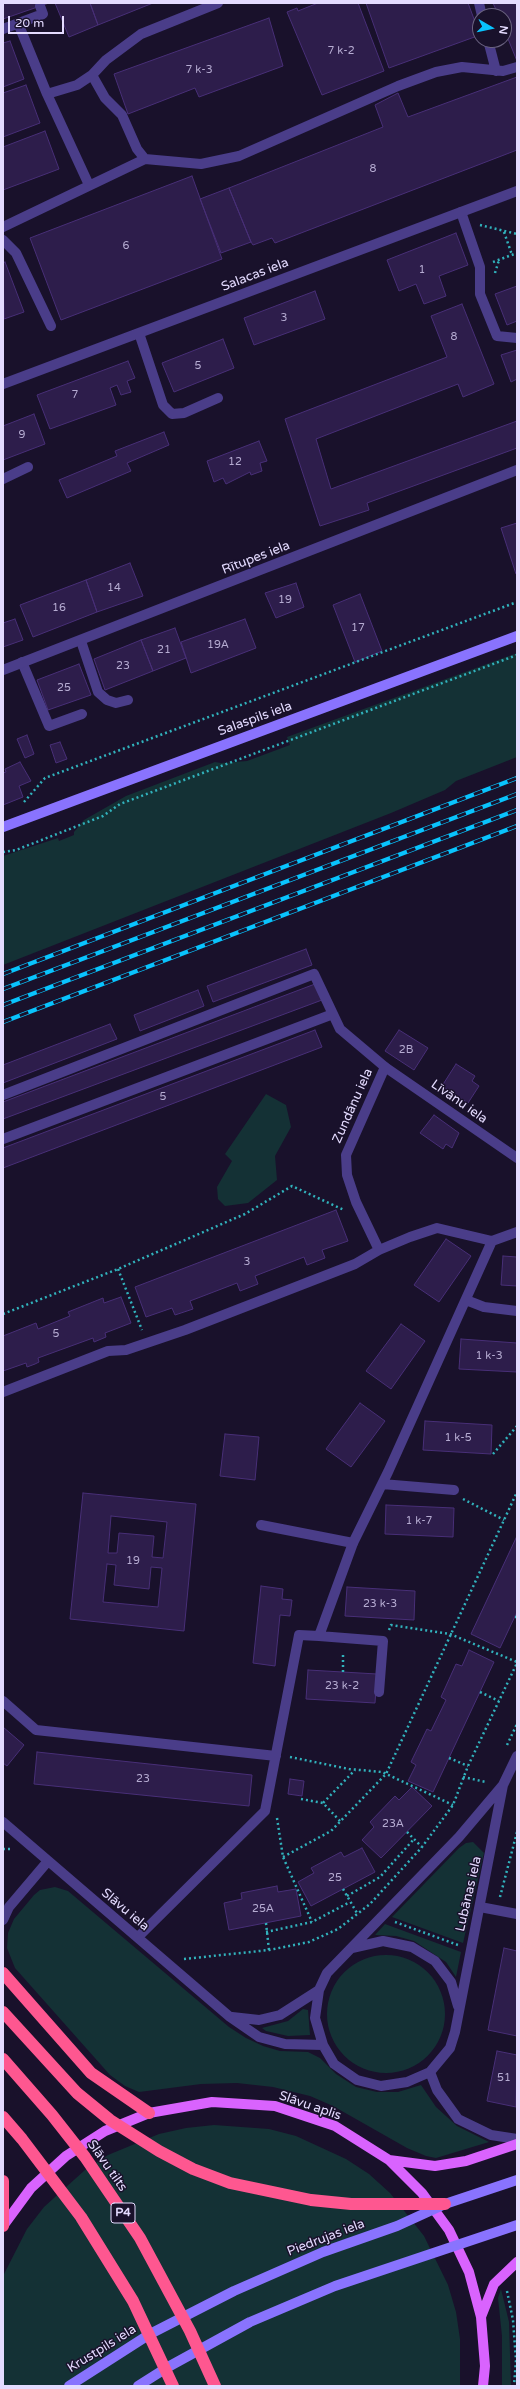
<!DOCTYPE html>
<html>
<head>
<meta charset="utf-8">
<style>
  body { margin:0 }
  #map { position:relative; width:520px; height:2389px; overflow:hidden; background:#19112b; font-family:"Varela Round",sans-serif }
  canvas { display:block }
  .frame { position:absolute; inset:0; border:4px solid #e4dbff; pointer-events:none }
  .north { position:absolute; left:472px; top:8px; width:40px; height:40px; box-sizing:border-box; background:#19112b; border:1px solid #6a6280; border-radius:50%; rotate:99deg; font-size:11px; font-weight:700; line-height:16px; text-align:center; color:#e4dbff }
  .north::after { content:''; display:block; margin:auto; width:14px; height:18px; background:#09c3fd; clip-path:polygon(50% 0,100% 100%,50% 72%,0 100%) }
  .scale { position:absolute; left:8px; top:16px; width:56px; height:18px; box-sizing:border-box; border:2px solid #e4dbff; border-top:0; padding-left:5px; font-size:12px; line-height:14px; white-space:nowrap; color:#e4dbff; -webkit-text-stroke:3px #19112b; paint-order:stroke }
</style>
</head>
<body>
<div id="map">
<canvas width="520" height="2389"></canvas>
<div class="frame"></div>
<div class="north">N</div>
<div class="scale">20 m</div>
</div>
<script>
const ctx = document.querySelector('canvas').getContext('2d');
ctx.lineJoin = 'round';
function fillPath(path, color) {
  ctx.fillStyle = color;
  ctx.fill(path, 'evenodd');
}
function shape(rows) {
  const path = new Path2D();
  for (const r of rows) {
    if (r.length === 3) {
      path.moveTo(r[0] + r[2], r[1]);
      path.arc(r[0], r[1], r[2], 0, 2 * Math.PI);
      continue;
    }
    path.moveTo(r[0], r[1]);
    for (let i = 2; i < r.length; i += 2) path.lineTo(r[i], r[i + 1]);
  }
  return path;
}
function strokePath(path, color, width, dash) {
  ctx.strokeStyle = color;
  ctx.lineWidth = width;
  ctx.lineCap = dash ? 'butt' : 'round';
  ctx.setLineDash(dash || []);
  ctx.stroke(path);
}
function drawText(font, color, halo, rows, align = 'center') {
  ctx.font = font + ' "Varela Round",sans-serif';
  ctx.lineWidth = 3;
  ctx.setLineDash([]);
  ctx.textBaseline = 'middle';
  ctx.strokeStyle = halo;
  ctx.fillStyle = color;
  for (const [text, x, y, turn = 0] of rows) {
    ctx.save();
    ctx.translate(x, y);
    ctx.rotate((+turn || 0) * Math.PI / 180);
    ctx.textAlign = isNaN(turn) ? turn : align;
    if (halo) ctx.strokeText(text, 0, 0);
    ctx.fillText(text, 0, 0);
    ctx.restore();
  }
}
fillPath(shape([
  [517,653,517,757,456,781,445,790,391,813,3,965,3,856,58,838,59,841,74,835,74,832,84,820,126,796,215,762,221,763,247,761,290,745,287,737],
  [266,1094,286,1105,291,1127,275,1156,277,1180,248,1203,225,1206,218,1199,217,1187,232,1161,225,1154],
  [473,1842,484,1853,463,1943,392,1917,459,1848,466,1843],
  [55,1887,68,1891,229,2027,246,2038,263,2046,280,2051,308,2052,320,2058,336,2074,356,2087,377,2092,398,2092,421,2085,436,2107,457,2126,489,2142,436,2158,426,2156,407,2148,333,2106,310,2096,273,2087,237,2083,201,2084,139,2092,125,2086,110,2075,15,1968,7,1948,8,1933,14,1919,34,1895,40,1890],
  [385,1924,461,1952,456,1977,446,1962,414,1941,396,1936,375,1935],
  [386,2014,59],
  [303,2009,308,2010,310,2035,288,2036,266,2031,262,2028,288,2021],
  [214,2125,269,2129,296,2136,346,2159,369,2174,390,2193,424,2236,448,2285,456,2312,460,2339,460,2386,3,2386,3,2276,27,2229,44,2207,85,2170,108,2155,159,2134,186,2128],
  [501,2289,509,2322,511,2386,502,2386,502,2336,498,2298]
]), '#143135');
const building = shape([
  [3,3,49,3,3,19,3,3],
  [55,3,90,3,98,25,69,37,55,3],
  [90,3,153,3,98,25,90,3],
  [318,3,358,3,384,71,322,95,287,12,297,8,298,11,318,3],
  [366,3,468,3,480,35,389,68,366,3],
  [493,3,517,3,517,61,504,29,504,16,499,16,493,3],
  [269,18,283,66,199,97,195,88,128,114,114,74,269,18],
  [10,41,24,79,3,87,3,43,10,41],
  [517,77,517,150,275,243,272,238,253,245,251,242,229,188,383,127,375,105,398,93,408,117,517,77],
  [26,85,40,123,3,137,3,93,26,85],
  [45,131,59,169,3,190,3,147,45,131],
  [192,176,222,259,61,320,30,238,192,176],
  [229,188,251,242,221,253,200,199,229,188],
  [456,233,468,265,439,276,446,296,424,304,416,284,399,291,387,260,456,233],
  [5,262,24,312,4,319,3,263,5,262],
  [517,286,517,321,507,325,495,294,517,286],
  [315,291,325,319,254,345,244,318,315,291],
  [462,304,494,384,463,397,458,384,316,439,331,489,517,421,517,448,367,503,369,510,320,526,285,419,447,357,431,316,462,304],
  [223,339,234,368,174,392,162,363,223,339],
  [517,350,517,379,511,382,501,355,517,350],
  [128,361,135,378,127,381,131,392,121,395,117,385,110,388,116,405,50,429,37,395,128,361],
  [34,414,45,444,3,460,3,426,34,414],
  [164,432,169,445,127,463,131,471,67,498,59,480,117,456,115,451,164,432],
  [259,441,267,461,260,463,262,471,251,475,250,472,226,484,223,478,214,482,207,461,259,441],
  [517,523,517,574,516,574,501,528,517,523],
  [130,563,143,596,97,612,86,580,130,563],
  [86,580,97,612,33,637,20,605,86,580],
  [296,583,304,607,276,618,265,593,296,583],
  [360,594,382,651,355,662,333,605,360,594],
  [15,619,23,640,3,647,3,623,15,619],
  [245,619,256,648,191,673,181,642,245,619],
  [175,628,186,658,153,671,141,640,175,628],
  [141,640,153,671,105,690,94,659,141,640],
  [79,664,91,695,48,710,37,680,79,664],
  [27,735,34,754,25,758,17,739,27,735],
  [60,742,67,759,56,763,50,745,60,742],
  [20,762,31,781,19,786,23,797,3,805,3,773,6,772,5,769,20,762],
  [306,949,312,965,213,1002,207,986,306,949],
  [315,984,322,1000,3,1119,3,1102,315,984],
  [198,990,204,1006,140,1031,134,1015,198,990],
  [110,1024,117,1039,3,1083,3,1065,110,1024],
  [315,1030,322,1047,3,1168,3,1148,315,1030],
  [399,1030,428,1048,414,1070,385,1051,399,1030],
  [456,1064,475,1076,472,1081,479,1086,468,1103,442,1086,456,1064],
  [434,1115,459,1133,452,1148,446,1144,443,1149,420,1133,434,1115],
  [336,1210,348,1241,322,1250,325,1258,307,1265,304,1257,255,1276,258,1284,240,1291,237,1283,190,1301,193,1309,175,1315,172,1308,146,1317,135,1287,336,1210],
  [446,1239,471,1256,439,1302,414,1285,446,1239],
  [503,1256,517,1257,517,1286,501,1285,503,1256],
  [121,1297,131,1323,105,1333,106,1337,94,1342,93,1338,38,1358,39,1362,35,1364,27,1367,26,1363,3,1371,3,1336,36,1323,38,1329,70,1316,68,1312,103,1298,104,1303,121,1297],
  [401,1324,425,1341,391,1389,366,1371,401,1324],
  [461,1339,517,1343,517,1372,459,1369,461,1339],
  [360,1403,385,1421,351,1467,326,1449,360,1403],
  [425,1421,492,1425,491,1454,423,1450,425,1421],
  [225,1434,259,1437,255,1480,220,1476,225,1434],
  [83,1493,196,1504,184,1631,70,1619,83,1493],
  [111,1516,167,1522,163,1558,152,1557,154,1536,119,1533,117,1553,108,1553,111,1516],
  [107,1564,116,1565,114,1585,149,1589,151,1567,162,1568,158,1607,103,1602,107,1564],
  [386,1505,454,1508,453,1537,385,1534,386,1505],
  [517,1536,517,1612,500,1648,471,1634,517,1536],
  [261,1586,283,1589,282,1599,292,1600,290,1616,280,1615,275,1666,253,1663,261,1586],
  [347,1587,415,1591,414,1620,345,1616,347,1587],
  [469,1650,494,1662,433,1792,408,1781,416,1765,411,1762,427,1729,431,1731,446,1700,441,1697,456,1664,462,1666,469,1650],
  [308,1670,377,1674,375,1703,306,1699,308,1670],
  [3,1727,24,1745,7,1766,3,1763,3,1727],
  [37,1752,252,1775,249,1806,34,1784,37,1752],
  [290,1779,304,1781,302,1796,288,1794,290,1779],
  [412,1787,432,1806,381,1858,362,1840,374,1827,370,1822,395,1796,399,1800,412,1787],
  [362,1848,375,1872,311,1906,298,1882,314,1873,311,1868,341,1852,344,1857,362,1848],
  [277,1886,278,1892,296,1889,301,1916,229,1930,224,1903,242,1899,241,1893,277,1886],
  [504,1948,517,1951,517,2036,488,2030,504,1948],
  [497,2051,517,2055,516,2107,487,2101,497,2051]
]);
fillPath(building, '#2d1d4b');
strokePath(building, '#482f77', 1);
strokePath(shape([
  [480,225,517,234],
  [504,232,512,255],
  [493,262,517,253],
  [495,273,499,260],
  [24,802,45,778,517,602],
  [3,852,16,850,103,816,120,804,517,655],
  [118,1269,142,1330],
  [3,1314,118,1269,245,1214,292,1186,344,1210],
  [493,1454,517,1426],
  [463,1499,504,1520],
  [515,1617,517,1617],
  [389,1630,391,1625,450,1634,517,1662],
  [343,1672,343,1653],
  [480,1692,499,1701],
  [507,1745,517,1724],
  [290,1757,349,1769,382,1772,453,1805],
  [449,1758,468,1766],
  [463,1777,486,1782],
  [301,1799,323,1803],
  [277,1818,283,1857,312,1922],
  [340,1821,323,1803,355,1770],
  [407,1832,422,1847],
  [3,1849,13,1849],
  [283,1857,331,1831,386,1774,517,1492],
  [343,1889,357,1913],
  [347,1896,380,1877,414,1839],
  [500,1897,517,1832],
  [395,1922,458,1945],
  [266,1923,269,1950],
  [266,1932,312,1922,350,1902],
  [184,1959,269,1950,309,1942,338,1929,370,1904,422,1847,453,1805,468,1766,517,1663],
  [507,2291,513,2320,516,2360,514,2386]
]), '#31b2bc', 2.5, [2, 3]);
strokePath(shape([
  [479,3,482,16],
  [18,23,47,94,89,185],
  [3,29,43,14,40,6],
  [488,40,496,71],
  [92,75,105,98,122,115,137,149,145,159],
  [47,94,77,85,92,75,106,60,141,34,218,3],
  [461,212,480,267,480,294,497,336,517,338],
  [3,227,145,159,201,164,239,156,398,86,436,72,462,67,503,71,517,67],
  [3,240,16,253,51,326],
  [3,479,28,467],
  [81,641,98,692,107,700,116,703,128,700],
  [22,662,49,726,82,714],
  [3,1095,314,974,340,1029,385,1067],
  [3,1139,333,1014],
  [261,1525,353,1543],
  [480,1907,517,1914]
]), '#4a3d89', 10);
strokePath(shape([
  [139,333,163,405,172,414,184,413,218,398],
  [3,384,517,191],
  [3,670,517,470],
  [379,1250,356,1202,347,1175,346,1155,385,1067,517,1158],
  [466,1300,484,1307,517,1311],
  [3,1392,108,1351,126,1350,185,1330,355,1264,379,1250,410,1237,437,1228,492,1241,517,1232],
  [382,1484,454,1490],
  [319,1636,383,1641,379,1692],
  [3,1701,36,1730,276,1756],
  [503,1785,455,2032,450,2048,430,2072,407,2082,381,2086,357,2080,334,2064,323,2045,315,2018,319,1990,327,1973,459,1837,503,1785,517,1756],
  [3,1822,230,2017,259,2037,285,2044,323,2045],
  [3,1920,9,1907,48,1861],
  [138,1937,265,1811,299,1635,319,1636,353,1543,388,1472,492,1241],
  [352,1948,383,1941,412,1947,435,1961,451,1982,458,2006],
  [232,2017,259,2020,280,2015,319,1990],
  [430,2072,437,2090,458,2119,491,2135,517,2139]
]), '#4a3d89', 10);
strokePath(shape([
  [3,827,517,636],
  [445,2204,517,2180],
  [69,2386,150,2334],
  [138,2386,168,2367]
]), '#8973fe', 10);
strokePath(shape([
  [389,2160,435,2166,466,2161,517,2144],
  [3,2226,31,2188,66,2156,105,2131,149,2113,212,2102,275,2106,335,2126,389,2160,422,2193,449,2230,469,2272,481,2317,485,2366,483,2386],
  [481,2317,494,2284,517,2262]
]), '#d963fe', 10);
strokePath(shape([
  [3,1973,91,2073,149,2113],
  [3,2181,3,2226]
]), '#fe5790', 12);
const rail = shape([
  [3,974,517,778],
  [3,989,517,794],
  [3,1005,517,810],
  [3,1022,517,826]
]);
strokePath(rail, '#09c3fd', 4.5);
strokePath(rail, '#19112b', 3, [9]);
strokePath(shape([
  [150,2334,234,2291,323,2252,397,2226,443,2205],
  [168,2367,250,2322,335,2286,517,2225]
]), '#8973fe', 10);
strokePath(shape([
  [3,2012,77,2093,110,2120,159,2151,193,2169,230,2183,311,2200,351,2204,445,2204],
  [3,2059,52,2115,85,2157,140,2238,190,2331,215,2386],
  [3,2117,22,2139,81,2217,133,2301,173,2386]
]), '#fe5790', 12);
drawText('11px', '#b6acd2', null, [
  ["7 k-2",341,51],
  ["7 k-3",199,70],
  ["8",373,169],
  ["6",126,246],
  ["1",422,270],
  ["3",284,318],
  ["8",454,337],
  ["5",198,366],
  ["7",75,395],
  ["9",22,435],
  ["12",235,462],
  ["14",114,588],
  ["19",285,600],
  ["16",59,608],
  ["17",358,628],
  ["19A",218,645],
  ["21",164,650],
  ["23",123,666],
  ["25",64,688],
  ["2B",406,1050],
  ["5",163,1097],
  ["3",247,1262],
  ["5",56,1334],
  ["1 k-3",489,1356],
  ["1 k-5",458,1438],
  ["1 k-7",419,1521],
  ["19",133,1561],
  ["23 k-3",380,1604],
  ["23 k-2",342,1686],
  ["23",143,1779],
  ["23A",393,1824],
  ["25",335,1878],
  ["25A",263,1909],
  ["51",504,2078]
]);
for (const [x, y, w] of [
  [123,2213,24]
]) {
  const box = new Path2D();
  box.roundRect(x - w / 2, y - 10, w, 20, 3);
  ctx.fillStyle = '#19112b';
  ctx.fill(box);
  strokePath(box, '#e4dbff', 1);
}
drawText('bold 12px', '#e4dbff', null, [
  ["P4",123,2213]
]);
drawText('13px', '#e4dbff', '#19112b', [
  ["Salacas iela",255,275,-21],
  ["Rītupes iela",256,558,-21],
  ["Salaspils iela",255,719,-20],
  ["Līvānu iela",459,1102,35],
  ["Zundānu iela",353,1106,-66],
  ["Lubānas iela",469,1894,-77],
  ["Slāvu iela",125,1910,40],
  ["Slāvu aplis",310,2106,19],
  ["Slāvu tilts",107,2166,55],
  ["Piedrujas iela",326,2238,-21],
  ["Krustpils iela",102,2349,-32]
]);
</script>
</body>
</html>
